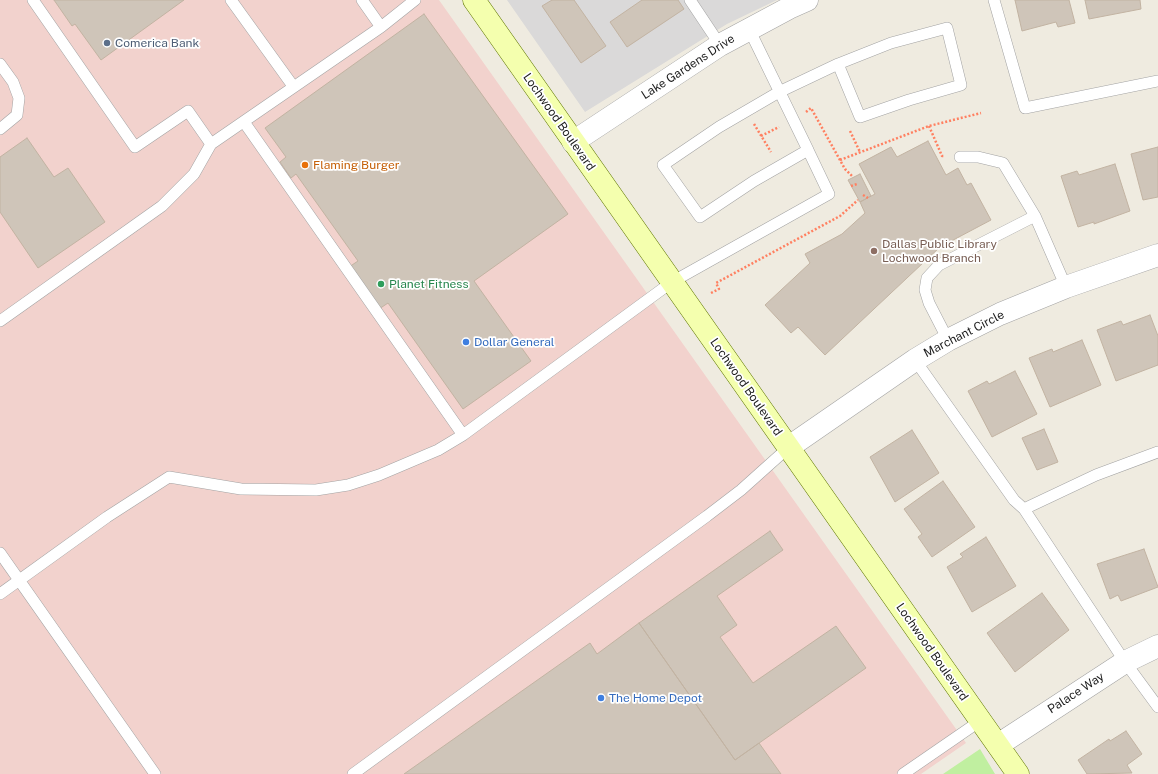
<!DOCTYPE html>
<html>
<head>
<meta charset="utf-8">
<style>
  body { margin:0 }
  canvas { display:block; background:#efebe0 }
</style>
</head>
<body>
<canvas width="1158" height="774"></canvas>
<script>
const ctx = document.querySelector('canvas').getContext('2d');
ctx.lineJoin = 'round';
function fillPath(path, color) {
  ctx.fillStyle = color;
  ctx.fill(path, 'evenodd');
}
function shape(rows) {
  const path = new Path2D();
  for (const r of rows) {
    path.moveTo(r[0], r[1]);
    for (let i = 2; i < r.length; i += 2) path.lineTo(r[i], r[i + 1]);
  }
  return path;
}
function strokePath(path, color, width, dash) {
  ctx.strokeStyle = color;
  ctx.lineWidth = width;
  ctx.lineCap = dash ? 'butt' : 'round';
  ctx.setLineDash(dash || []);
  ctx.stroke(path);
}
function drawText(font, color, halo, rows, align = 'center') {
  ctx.font = font + ' "Public Sans",sans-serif';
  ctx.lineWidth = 3.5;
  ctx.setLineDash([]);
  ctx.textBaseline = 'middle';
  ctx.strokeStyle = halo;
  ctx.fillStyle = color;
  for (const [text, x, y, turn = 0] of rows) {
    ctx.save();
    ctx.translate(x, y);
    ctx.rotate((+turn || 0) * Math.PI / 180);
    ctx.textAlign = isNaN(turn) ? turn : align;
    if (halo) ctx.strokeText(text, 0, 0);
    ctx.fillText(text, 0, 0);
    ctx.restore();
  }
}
fillPath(shape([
  [507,0,777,0,727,24,585,112]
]), '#dad9d9');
fillPath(shape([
  [0,0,439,0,966,743,921,774,0,774]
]), '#f2d2cd');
fillPath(shape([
  [980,749,995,774,943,774]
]), '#c0efa0');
const building = shape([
  [54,0,184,0,101,60,75,24,72,26,54,0],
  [552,0,574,0,606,46,581,63,542,6,552,0],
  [642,0,678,0,684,9,627,47,610,22,642,0],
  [1015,0,1069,0,1075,23,1058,27,1056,22,1022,31,1015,0],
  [1085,0,1140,0,1141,9,1089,19,1085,0],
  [424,14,568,214,474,281,531,361,463,409,388,303,379,309,349,267,358,261,296,174,291,178,280,162,286,157,265,128,424,14],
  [27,138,54,177,68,168,105,222,38,268,0,212,0,157,27,138],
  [928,141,946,175,958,168,967,185,971,183,991,220,940,247,825,355,798,327,791,333,765,305,810,263,805,254,842,234,865,213,860,202,875,194,859,164,891,147,897,157,928,141],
  [1158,147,1158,197,1143,200,1131,154,1158,147],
  [1115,164,1130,211,1094,224,1094,222,1078,227,1061,176,1077,171,1079,175,1115,164],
  [860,174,871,196,860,202,848,180,860,174],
  [1150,315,1158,336,1158,365,1116,381,1097,330,1121,321,1123,325,1150,315],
  [1082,340,1101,385,1050,407,1029,358,1052,349,1053,352,1082,340],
  [1015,371,1037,414,992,437,968,391,987,381,989,384,1015,371],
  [1044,429,1058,462,1037,470,1022,438,1044,429],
  [912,430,939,473,895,502,870,457,912,430],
  [943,481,975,527,932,557,918,537,922,534,904,509,943,481],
  [770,531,783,550,717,596,737,625,720,637,753,683,836,626,866,668,735,760,639,623,770,531],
  [986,537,1016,586,972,612,947,567,963,557,960,554,986,537],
  [1144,549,1158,587,1121,601,1118,595,1110,599,1097,564,1144,549],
  [1042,593,1069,630,1015,672,987,633,1042,593],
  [639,623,735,760,759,743,781,774,404,774,590,643,597,654,639,623],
  [1126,731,1142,754,1127,765,1132,773,1087,774,1078,760,1109,739,1110,741,1126,731]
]);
fillPath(building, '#cfc5b9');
strokePath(building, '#c2b3a2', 1);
const lane = shape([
  [33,0,135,147,188,111,211,144],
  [231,0,293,86],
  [362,0,381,27],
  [690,0,720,45],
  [994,0,1025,108,1158,81],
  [749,29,808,150],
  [0,64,13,82,19,98,17,115,0,129],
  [960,157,978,157,1003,163,1035,216,1066,287],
  [0,321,162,206,194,174,211,144,381,27,415,0],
  [948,340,929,303,925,290,927,278,939,265,1035,216],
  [915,360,1014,500,1024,509,1096,475,1158,452],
  [463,435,672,282,829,194,808,150,754,181,700,217,663,165,719,127,779,92,838,64,891,43,947,28,961,85,909,100,860,117,838,64],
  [1024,509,1125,662,1158,707],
  [0,553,155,774],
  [0,594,107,517,169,477,241,489,316,490,348,485,379,475,438,450,463,435,244,122],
  [353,774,707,516,741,490,789,447],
  [903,774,980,721]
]);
const street = shape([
  [573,142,720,45,789,8,807,0],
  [789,447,915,360,948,340,1000,314,1066,287,1158,255],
  [998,745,1125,662,1158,646]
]);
const secondary = shape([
  [474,0,1018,774]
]);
strokePath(lane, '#a3a3a3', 12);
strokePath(street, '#a3a3a3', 23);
strokePath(secondary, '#5f7600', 23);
strokePath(shape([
  [806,112,811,108,845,169,853,177],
  [754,124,771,152],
  [929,126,942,156,945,156],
  [850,131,860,152],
  [761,136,779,127],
  [840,160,929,126,981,113],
  [851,186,857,184],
  [863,195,868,198],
  [711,293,719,289,716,283,840,216,858,200]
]), '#ff8061', 2.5, [2, 2]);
strokePath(lane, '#fff', 11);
strokePath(street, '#fff', 22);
strokePath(secondary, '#f4ffae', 22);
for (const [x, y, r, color] of [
  [107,43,4,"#5c6f8a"],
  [305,165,4,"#e8710a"],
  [874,251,4,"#8d6e63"],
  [381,284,4,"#2e9e5b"],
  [466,342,4,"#3f7fe0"],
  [601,698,4,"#3f7fe0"]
]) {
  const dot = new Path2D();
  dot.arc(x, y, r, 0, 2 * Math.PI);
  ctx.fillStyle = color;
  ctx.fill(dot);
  strokePath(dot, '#fff', 1.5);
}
drawText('12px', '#4e5e75', '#fff', [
  ["Comerica Bank",115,43]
], 'left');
drawText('12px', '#1c1c1c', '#fff', [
  ["Lake Gardens Drive",688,67,-33],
  ["Lochwood Boulevard",559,122,55],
  ["Marchant Circle",964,334,-27],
  ["Lochwood Boulevard",746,387,55],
  ["Lochwood Boulevard",932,652,55],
  ["Palace Way",1076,693,-33]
]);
drawText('12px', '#c56008', '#fff', [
  ["Flaming Burger",313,165]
], 'left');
drawText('12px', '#785e54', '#fff', [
  ["Dallas Public Library",882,244],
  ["Lochwood Branch",882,258]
], 'left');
drawText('12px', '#27864d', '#fff', [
  ["Planet Fitness",389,284]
], 'left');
drawText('12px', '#366cbe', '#fff', [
  ["Dollar General",474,342],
  ["The Home Depot",609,698]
], 'left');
</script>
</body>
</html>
